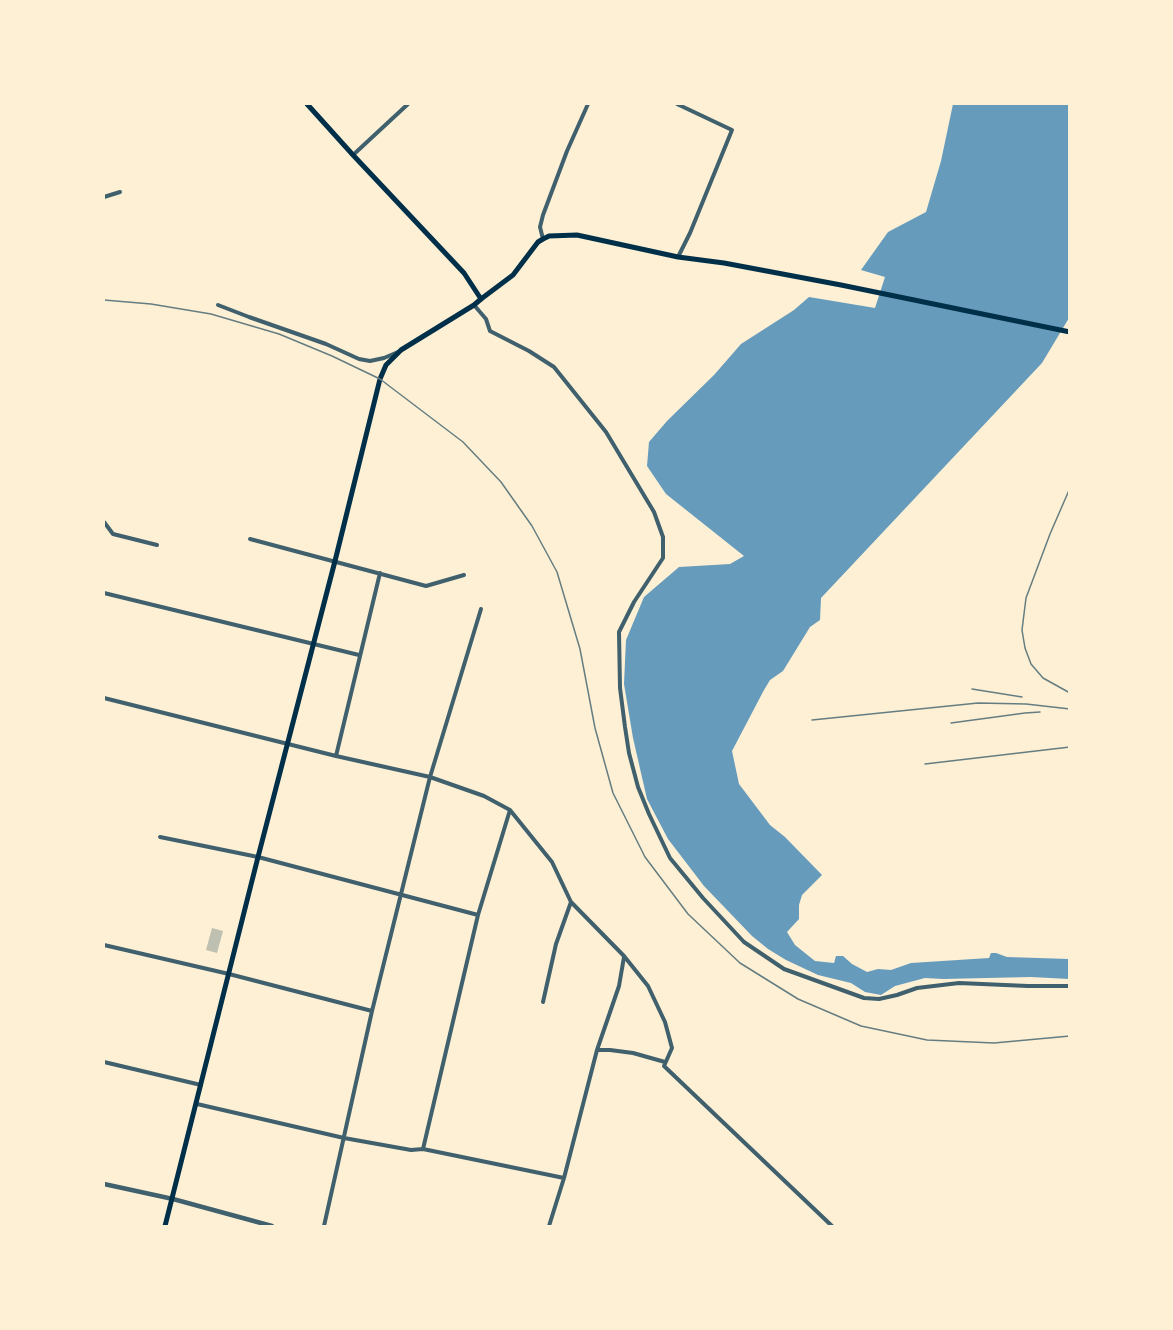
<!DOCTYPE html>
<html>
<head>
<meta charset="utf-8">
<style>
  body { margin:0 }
  #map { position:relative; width:1173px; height:1330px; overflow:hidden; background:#fdf0d5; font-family:"Sofia Sans Condensed",sans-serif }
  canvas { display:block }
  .frame { position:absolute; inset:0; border:105px solid #fdf0d5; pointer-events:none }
</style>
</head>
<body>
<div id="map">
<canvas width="1173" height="1330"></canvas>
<div class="frame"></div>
</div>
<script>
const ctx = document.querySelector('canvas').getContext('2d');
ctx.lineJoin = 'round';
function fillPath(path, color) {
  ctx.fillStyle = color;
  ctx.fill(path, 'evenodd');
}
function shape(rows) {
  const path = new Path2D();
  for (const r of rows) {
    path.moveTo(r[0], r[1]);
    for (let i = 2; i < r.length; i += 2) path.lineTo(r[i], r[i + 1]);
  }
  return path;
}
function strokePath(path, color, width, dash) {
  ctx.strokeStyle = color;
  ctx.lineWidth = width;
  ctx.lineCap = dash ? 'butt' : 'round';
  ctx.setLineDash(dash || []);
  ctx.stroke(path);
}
fillPath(shape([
  [953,104,1069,104,1069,318,1042,363,821,598,820,620,810,627,783,671,770,680,764,690,732,751,739,784,770,825,785,837,822,875,802,895,799,905,799,919,787,932,795,945,815,961,834,963,836,956,843,956,852,964,867,972,878,969,891,970,911,963,989,958,991,953,996,953,1007,957,1069,959,1069,979,1031,977,943,979,925,978,895,986,881,995,865,992,851,983,818,975,786,960,768,949,752,936,704,886,668,839,647,799,633,738,624,684,626,640,644,597,679,567,730,564,744,556,666,494,647,466,649,442,667,421,714,375,741,344,794,310,809,297,875,308,885,277,861,270,888,232,926,212,941,161]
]), '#669bbc');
fillPath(shape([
  [212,928,223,931,217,953,206,950]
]), '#bec0b2');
strokePath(shape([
  [677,104,732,130,690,233,678,257],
  [353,155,408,104],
  [104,197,120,192],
  [543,239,540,227,543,215,567,151,588,104],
  [218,305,249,317,326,344,359,359,370,361,384,358,398,352],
  [474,305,486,319,490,331,529,351,554,367,606,432,654,512,663,537,663,558,634,602,619,632,620,688,625,727,629,753,638,787,649,814,670,858,703,898,744,942,784,969,864,998,879,999,897,995,917,988,959,983,1028,986,1070,986],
  [104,522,113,534,157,545],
  [250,539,426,586,464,575],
  [104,593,359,655],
  [104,698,336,756,430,777,484,796,510,810,552,862,571,902,624,956,648,986,665,1022,672,1048,664,1066,832,1226],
  [336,756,380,573],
  [160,837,258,857,478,915],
  [104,945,229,974,372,1011],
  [543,1002,556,944,571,902],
  [597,1050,610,1050,633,1053,665,1062],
  [104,1062,201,1085],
  [197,1104,344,1138,411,1150,423,1149,564,1178],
  [423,1149,478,915,510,810],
  [324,1226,372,1011,430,777,481,609],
  [549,1226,564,1178,597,1050,619,986,624,957]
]), '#3f606c', 4);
strokePath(shape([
  [104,1184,173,1199,272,1226]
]), '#3f606c', 4.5);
strokePath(shape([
  [481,299,513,275,538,242,543,239,549,236,577,235,678,257,724,263,841,285,1070,332]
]), '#003049', 5);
strokePath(shape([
  [165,1226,258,857,335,561,380,379,386,365,401,350,474,305,481,299,464,273,353,155,307,104]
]), '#003049', 5);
strokePath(shape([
  [104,300,151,304,211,314,279,334,332,356,380,379,463,442,501,482,532,526,557,572,580,649,595,728,613,793,645,857,688,914,740,963,798,999,861,1026,927,1040,994,1043,1070,1036],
  [1070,488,1050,534,1026,598,1022,630,1025,648,1031,664,1043,678,1070,693],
  [972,689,1022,697],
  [812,720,978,703,1026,704,1070,709],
  [951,723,1025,713,1040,712],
  [925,764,1070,747]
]), '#657d81', 1.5);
</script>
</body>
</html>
